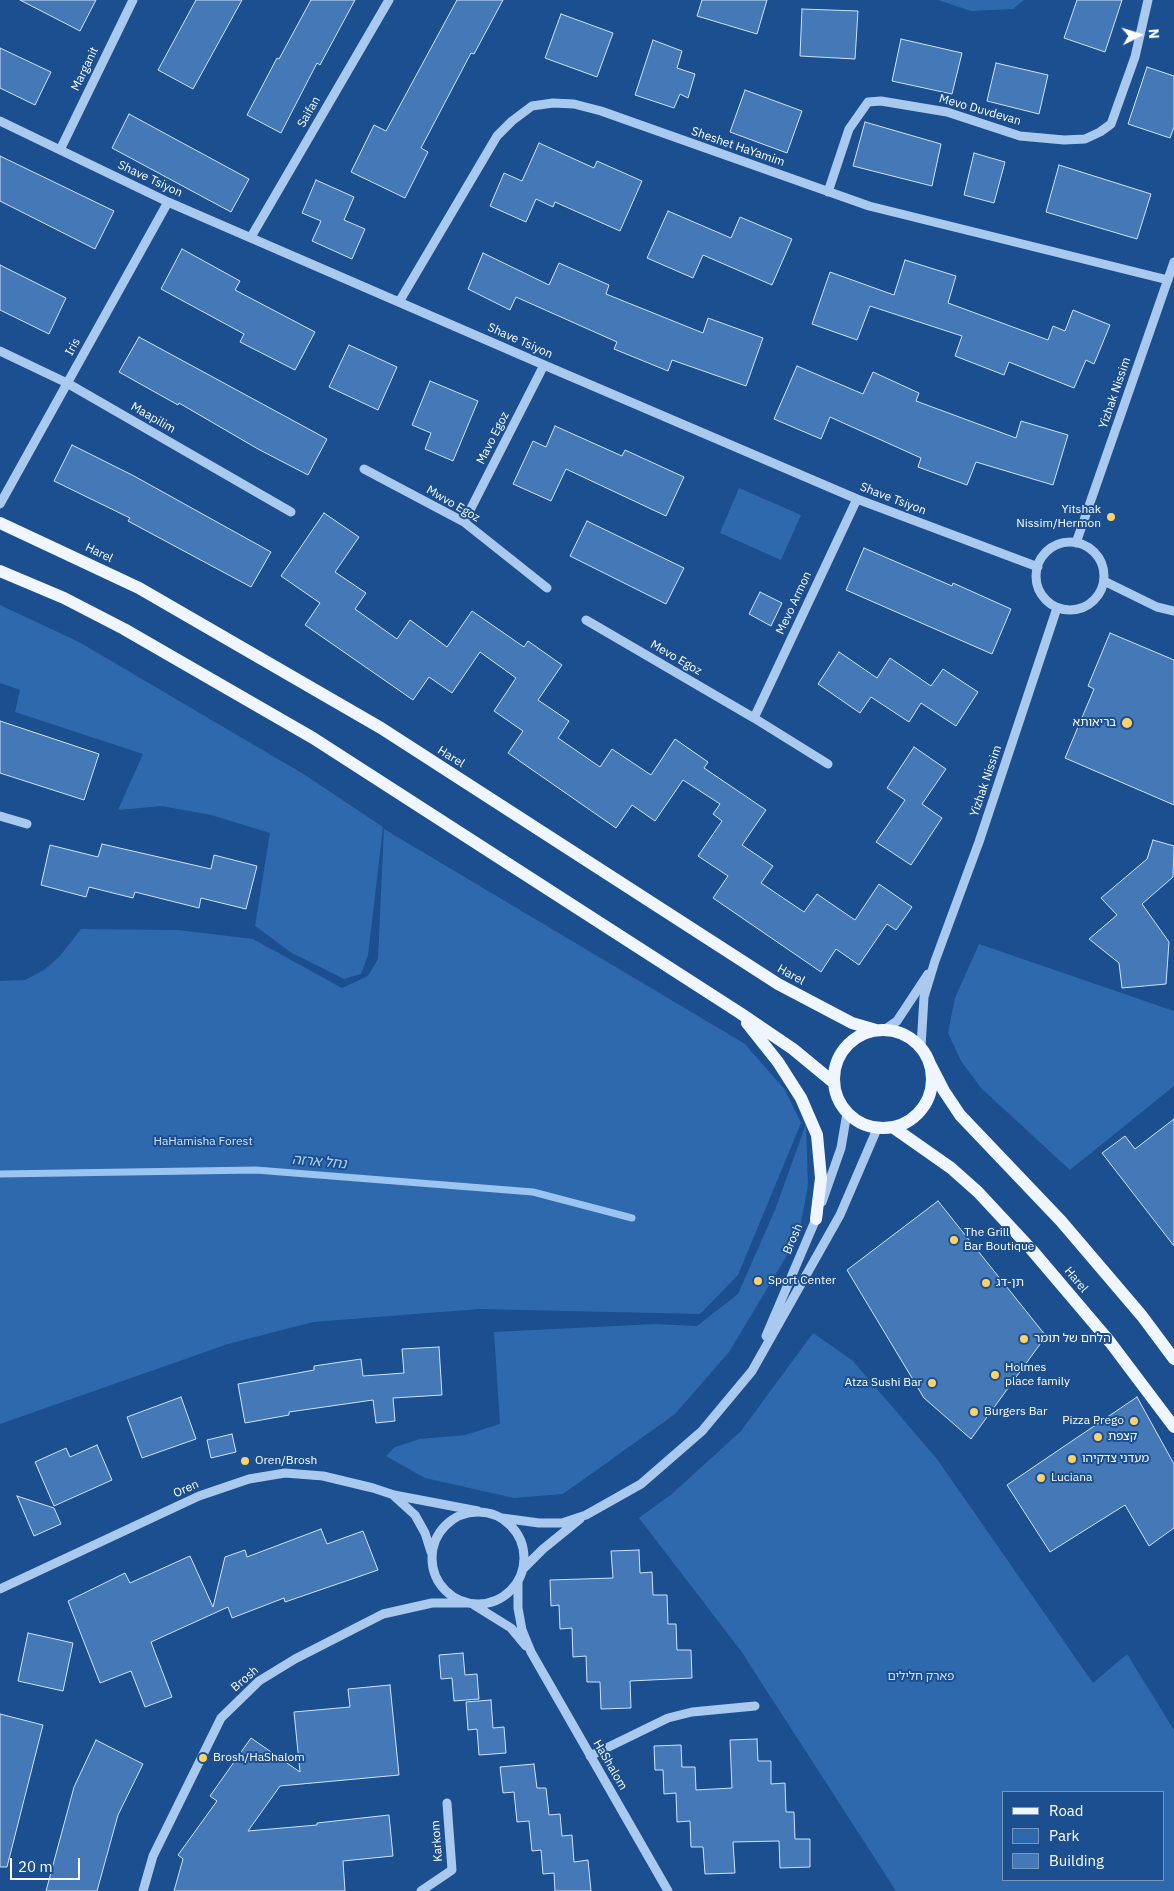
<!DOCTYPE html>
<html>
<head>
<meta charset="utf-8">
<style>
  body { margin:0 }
  #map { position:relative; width:1174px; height:1891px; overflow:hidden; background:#1b4f8f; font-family:"IBM Plex Sans",sans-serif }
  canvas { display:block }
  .legend { position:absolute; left:1002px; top:1791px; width:162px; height:90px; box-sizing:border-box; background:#1b4f8f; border:1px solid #7695bc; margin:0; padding:6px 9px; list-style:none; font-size:15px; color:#fff }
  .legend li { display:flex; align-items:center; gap:10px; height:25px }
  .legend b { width:25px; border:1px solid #7695bc }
  .north { position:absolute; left:1114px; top:10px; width:50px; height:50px; -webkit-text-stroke:4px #1b4f8f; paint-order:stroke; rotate:85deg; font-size:14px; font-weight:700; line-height:20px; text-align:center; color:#fff }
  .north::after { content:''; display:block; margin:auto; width:18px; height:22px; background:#fff; clip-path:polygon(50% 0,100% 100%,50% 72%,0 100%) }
  .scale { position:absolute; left:10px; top:1858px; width:70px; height:22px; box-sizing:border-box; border:2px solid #fff; border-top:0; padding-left:6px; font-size:15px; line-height:18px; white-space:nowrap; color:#fff; -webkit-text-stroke:4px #1b4f8f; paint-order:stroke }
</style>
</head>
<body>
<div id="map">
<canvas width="1174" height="1891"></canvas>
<ul class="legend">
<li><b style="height:6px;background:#f0f6ff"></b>Road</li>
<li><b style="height:14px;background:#2e69ad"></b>Park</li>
<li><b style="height:14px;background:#4478b7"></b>Building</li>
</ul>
<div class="north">N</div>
<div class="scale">20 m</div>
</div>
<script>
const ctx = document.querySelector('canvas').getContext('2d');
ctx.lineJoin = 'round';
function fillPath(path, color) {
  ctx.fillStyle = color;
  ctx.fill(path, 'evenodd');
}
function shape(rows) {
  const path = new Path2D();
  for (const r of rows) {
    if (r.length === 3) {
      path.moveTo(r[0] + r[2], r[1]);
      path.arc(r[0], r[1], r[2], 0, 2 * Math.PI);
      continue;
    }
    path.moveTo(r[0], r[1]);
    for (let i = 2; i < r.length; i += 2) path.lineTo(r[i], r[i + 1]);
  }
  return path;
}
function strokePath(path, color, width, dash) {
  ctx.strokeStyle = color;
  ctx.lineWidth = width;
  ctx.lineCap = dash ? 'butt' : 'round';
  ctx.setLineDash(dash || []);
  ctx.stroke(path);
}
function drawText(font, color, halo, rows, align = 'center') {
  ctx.font = font + ' "IBM Plex Sans","Noto Sans Hebrew",sans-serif';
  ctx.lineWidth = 4;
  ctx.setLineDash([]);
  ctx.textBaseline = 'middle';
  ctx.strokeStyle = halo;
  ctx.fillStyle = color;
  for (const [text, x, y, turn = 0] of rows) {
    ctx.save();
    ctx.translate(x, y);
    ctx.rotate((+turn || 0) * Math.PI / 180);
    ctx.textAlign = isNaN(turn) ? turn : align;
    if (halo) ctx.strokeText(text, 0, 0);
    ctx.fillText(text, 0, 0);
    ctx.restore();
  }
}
fillPath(shape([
  [938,0,1024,0,1013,9,971,11],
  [739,488,801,515,781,560,720,533],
  [0,605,79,642,305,775,383,827,368,955,361,974,344,979,292,953,255,926,270,833,211,815,162,806,118,810,143,754,15,712,20,690,0,683],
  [384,829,745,1044,785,1090,801,1123,738,1275,700,1314,480,1309,313,1322,228,1344,0,1424,0,981,25,980,44,970,60,956,81,929,178,930,253,939,342,988,368,976,378,959],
  [979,944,1174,1011,1174,1086,1070,1170,981,1088,961,1061,948,1033,955,998],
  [806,1124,808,1186,798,1237,729,1352,675,1414,563,1494,514,1498,425,1478,386,1456,395,1447,420,1439,465,1435,500,1424,494,1332,655,1324,697,1326,738,1294,775,1210],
  [813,1333,853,1361,937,1459,1093,1683,1127,1654,1174,1730,1174,1891,896,1891,741,1651,639,1518,673,1493,741,1431],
  [1003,1792,1163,1792,1163,1880,1003,1880]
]), '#2e69ad');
strokePath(shape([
  [0,1174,256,1170,533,1192,632,1218]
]), '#9cc4f0', 7);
const building = shape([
  [20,0,96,0,80,31,20,0],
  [196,0,242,0,193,89,158,70,196,0],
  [311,0,355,0,320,65,317,63,281,133,247,115,277,58,279,59,311,0],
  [457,0,503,0,474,54,471,53,421,148,428,152,405,198,351,172,374,125,386,131,457,0],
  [702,0,767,0,757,34,697,16,702,0],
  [1077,0,1122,0,1105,52,1064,38,1077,0],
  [802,9,858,11,855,59,800,56,802,9],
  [561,14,613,33,597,77,545,58,561,14],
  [901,39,962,53,952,94,892,81,901,39],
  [653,40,682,51,677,68,695,74,688,98,680,94,674,108,635,95,653,40],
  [0,48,51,72,35,105,0,88,0,48],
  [996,63,1048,75,1039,114,987,101,996,63],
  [1147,67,1174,76,1174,127,1170,138,1128,124,1147,67],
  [745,90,802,111,787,153,730,132,745,90],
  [129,114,249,179,231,212,112,148,129,114],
  [865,122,941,144,932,186,853,166,865,122],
  [539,143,594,168,597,161,642,181,620,231,555,202,553,207,536,199,526,222,490,206,504,173,522,181,539,143],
  [974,153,1005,162,994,203,964,195,974,153],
  [0,156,114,211,95,249,0,201,0,156],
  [1059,165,1151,194,1137,239,1046,212,1059,165],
  [316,180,354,197,344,220,365,229,352,259,312,241,321,221,302,213,316,180],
  [668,211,731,238,740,217,792,239,772,285,703,255,693,278,647,258,668,211],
  [182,249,240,281,235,290,315,332,295,370,240,342,244,334,161,289,182,249],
  [483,253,549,285,559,263,609,285,606,294,703,333,708,318,763,338,746,386,672,360,668,371,614,349,617,342,516,297,510,310,468,289,483,253],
  [905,260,956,276,948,303,1048,340,1053,326,1065,331,1073,310,1110,325,1094,364,1086,360,1074,388,1009,362,1004,375,955,356,962,336,870,306,857,340,812,324,830,272,894,295,905,260],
  [0,265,66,298,49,334,0,310,0,265],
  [139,337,327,439,308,475,258,449,179,403,178,405,119,372,139,337],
  [349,345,397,367,378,410,329,387,349,345],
  [797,366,863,394,873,372,919,393,916,401,1016,438,1021,421,1068,435,1053,485,976,462,967,485,918,467,921,458,830,417,821,439,774,419,797,366],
  [430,381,478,401,453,461,425,449,431,433,412,425,430,381],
  [555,426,622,456,625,450,684,477,666,516,566,469,551,501,513,484,533,441,546,447,555,426],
  [72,445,134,476,271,552,251,587,128,521,130,518,54,481,72,445],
  [324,513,359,537,335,572,366,593,355,609,397,639,410,620,447,647,472,611,524,647,528,641,562,665,538,700,569,721,558,738,600,767,612,749,651,775,675,739,708,762,704,768,766,810,742,845,773,866,761,883,804,912,817,894,855,920,879,884,912,907,896,930,887,924,859,965,836,949,821,972,713,898,728,876,698,856,722,821,713,814,720,804,683,780,655,821,632,805,616,828,508,753,523,731,494,711,516,678,480,652,452,693,429,677,413,700,305,625,320,603,281,576,324,513],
  [587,521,684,568,666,604,570,556,587,521],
  [864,548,952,586,953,583,1011,609,992,654,846,590,864,548],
  [760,592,782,603,771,626,749,614,760,592],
  [1110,633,1174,660,1174,805,1065,758,1094,689,1088,686,1110,633],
  [839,652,877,678,890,658,931,686,943,669,978,692,956,726,921,703,909,722,871,697,860,713,818,684,839,652],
  [0,721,99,754,84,800,0,773,0,721],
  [914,747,946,769,922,804,942,818,911,865,876,842,905,800,887,788,914,747],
  [1153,840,1174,846,1173,877,1142,904,1169,942,1166,984,1122,988,1119,963,1089,939,1117,915,1101,898,1147,859,1153,840],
  [102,844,211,869,214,855,257,866,246,909,201,898,199,908,135,892,133,898,89,887,86,897,41,885,50,845,98,857,102,844],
  [1174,1119,1174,1246,1102,1153,1125,1136,1135,1149,1174,1119],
  [938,1201,1046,1336,971,1439,924,1398,847,1270,938,1201],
  [439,1347,442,1395,393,1398,395,1421,376,1423,373,1400,289,1412,289,1415,245,1423,238,1384,314,1370,314,1366,361,1359,363,1376,404,1373,402,1349,439,1347],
  [181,1397,196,1439,142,1458,127,1417,181,1397],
  [1137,1397,1174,1464,1174,1528,1149,1546,1125,1505,1050,1552,1007,1485,1137,1397],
  [232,1434,236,1452,211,1458,207,1440,232,1434],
  [97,1445,112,1480,54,1506,35,1462,66,1448,70,1457,97,1445],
  [17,1496,54,1508,61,1524,34,1536,17,1496],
  [321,1529,327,1544,363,1531,378,1570,285,1602,284,1598,232,1618,228,1607,151,1642,172,1697,145,1707,131,1671,100,1683,68,1601,125,1573,130,1583,190,1556,213,1607,225,1557,245,1550,247,1557,321,1529],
  [639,1550,640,1573,652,1572,653,1595,667,1595,668,1624,676,1624,677,1650,691,1650,692,1678,630,1681,631,1708,601,1709,600,1682,587,1682,586,1656,573,1657,572,1628,560,1629,559,1605,551,1606,550,1580,613,1578,611,1551,639,1550],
  [28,1633,73,1643,63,1691,18,1681,28,1633],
  [463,1653,465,1675,477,1674,479,1699,454,1701,452,1678,441,1679,439,1655,463,1653],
  [390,1685,399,1775,280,1786,248,1831,317,1825,317,1823,389,1815,393,1856,343,1861,345,1891,174,1891,183,1859,178,1855,217,1801,210,1796,251,1738,300,1772,294,1712,350,1707,348,1689,390,1685],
  [491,1700,493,1728,504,1727,506,1753,479,1755,477,1729,468,1730,466,1702,491,1700],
  [0,1714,43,1725,7,1867,0,1867,0,1714],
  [757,1739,758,1761,771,1761,771,1784,785,1783,786,1812,794,1812,795,1839,810,1839,810,1867,780,1868,779,1841,733,1842,735,1873,705,1874,703,1847,691,1847,690,1821,677,1822,676,1793,664,1794,663,1770,655,1770,654,1746,681,1745,682,1767,695,1767,696,1790,732,1788,730,1740,757,1739],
  [96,1740,143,1764,118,1815,97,1891,46,1891,74,1787,96,1740],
  [534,1764,537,1788,546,1788,549,1815,560,1814,562,1836,572,1835,574,1862,588,1860,591,1891,555,1891,554,1873,543,1874,541,1850,532,1851,529,1821,517,1822,514,1792,503,1793,500,1767,534,1764]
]);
fillPath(building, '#4478b7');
strokePath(building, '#cfe3fa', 1);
strokePath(shape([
  [0,121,168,202,544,365,857,499,1038,567],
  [60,150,133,0],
  [828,192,849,129,868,102,881,101,947,112,1020,136,1064,140,1085,139,1100,132,1111,124,1135,57,1148,0],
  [251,237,389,0],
  [399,302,497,136,512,121,532,106,553,103,574,104,601,111,869,206,1168,280],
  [0,351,67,383,291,512],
  [364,469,464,522,547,588],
  [0,504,168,202],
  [464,522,544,365],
  [1070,576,34],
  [1076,543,1174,262],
  [1104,581,1157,607,1174,611],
  [586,620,754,718,828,764],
  [754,718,857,499],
  [0,816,27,824],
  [884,1030,897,1021,928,974],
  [921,1047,924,997,935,961,979,842,1057,608],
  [822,1202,841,1148,847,1113],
  [766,1336,818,1214],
  [394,1496,415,1515,425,1533,431,1552],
  [478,1558,46],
  [502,1518,539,1523,562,1523,586,1515,641,1484,702,1431,752,1371,840,1215,877,1129],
  [524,1568,543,1549,580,1519],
  [518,1583,518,1608,522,1630,531,1652,668,1891],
  [0,1589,199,1496,249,1479,285,1473,323,1476,373,1488,394,1495,478,1511],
  [474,1605,511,1628,526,1646],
  [590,1756,668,1718,692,1712,755,1706],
  [143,1891,153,1856,221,1718,259,1681,295,1659,383,1614,432,1603,466,1603],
  [421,1891,452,1870,447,1803]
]), '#a9c9ee', 9);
strokePath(shape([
  [0,523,139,588,381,728,778,984,852,1023,876,1030],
  [0,571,64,598,124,629,313,738,740,1013,793,1049,833,1082],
  [747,1023,778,1062,801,1098,817,1135,821,1178,816,1219],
  [883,1079,49],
  [929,1062,944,1091,960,1115,1061,1221,1142,1316,1174,1359],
  [894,1128,951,1168,978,1192,1031,1249,1110,1342,1174,1427]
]), '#f0f6ff', 12);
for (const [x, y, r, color] of [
  [1111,517,5,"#ffd166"],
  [1127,723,6,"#ffd166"],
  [954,1240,5,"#ffd166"],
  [758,1281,5,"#ffd166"],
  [986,1283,5,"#ffd166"],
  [1024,1339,5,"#ffd166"],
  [995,1375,5,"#ffd166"],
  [932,1383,5,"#ffd166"],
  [974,1412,5,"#ffd166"],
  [1134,1421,5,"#ffd166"],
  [1098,1437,5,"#ffd166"],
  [1072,1459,5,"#ffd166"],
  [245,1461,5,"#ffd166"],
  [1041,1478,5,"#ffd166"],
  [203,1758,5,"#ffd166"]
]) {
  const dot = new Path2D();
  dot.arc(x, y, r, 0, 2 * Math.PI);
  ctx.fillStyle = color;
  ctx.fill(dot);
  strokePath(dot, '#1b4f8f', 2);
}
drawText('12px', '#fff', '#1b4f8f', [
  ["Marganit",85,69,-64],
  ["Mevo Duvdevan",980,110,16],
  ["Saifan",309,112,-60],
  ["Sheshet HaYamim",738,147,19],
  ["Shave Tsiyon",150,179,25],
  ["Shave Tsiyon",520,341,24],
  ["Iris",73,347,-61],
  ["Yizhak Nissim",1115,393,-71],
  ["Maapilim",153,418,30],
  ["Mavo Egoz",493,438,-63],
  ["Shave Tsiyon",893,499,21],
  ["Mwvo Egoz",453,504,30],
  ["Harel",99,553,26],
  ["Mevo Armon",794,603,-65],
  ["Mevo Egoz",676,658,30],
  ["Harel",451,757,32],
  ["Yizhak Nissim",986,781,-71],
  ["Harel",791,975,29],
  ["Brosh",793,1239,-67],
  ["Harel",1076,1280,50],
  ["Oren",186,1489,-24],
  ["Brosh",245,1679,-41],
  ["HaShalom",610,1765,60],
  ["Karkom",437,1841,-94]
]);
drawText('12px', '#fff', '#1b4f8f', [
  ["Yitshak",1101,510,"right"],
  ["Nissim/Hermon",1101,524,"right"],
  ["בריאותא",1116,723,"right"],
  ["The Grill",964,1233],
  ["Bar Boutique",964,1247],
  ["Sport Center",768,1281],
  ["תן-דג",996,1283],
  ["הלחם של תומר",1034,1339],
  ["Holmes",1005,1368],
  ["place family",1005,1382],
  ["Atza Sushi Bar",922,1383,"right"],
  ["Burgers Bar",984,1412],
  ["Pizza Prego",1124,1421,"right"],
  ["קצפת",1108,1437],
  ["מעדני צדקיהו",1082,1459],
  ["Oren/Brosh",255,1461],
  ["Luciana",1051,1478],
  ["Brosh/HaShalom",213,1758]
], 'left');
drawText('12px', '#cfe3fa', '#1b4f8f', [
  ["HaHamisha Forest",203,1142],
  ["פארק חלילים",921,1677]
]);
drawText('italic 14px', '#b5d3f5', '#1b4f8f', [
  ["נחל ארזה",319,1162,5]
]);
</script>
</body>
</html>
